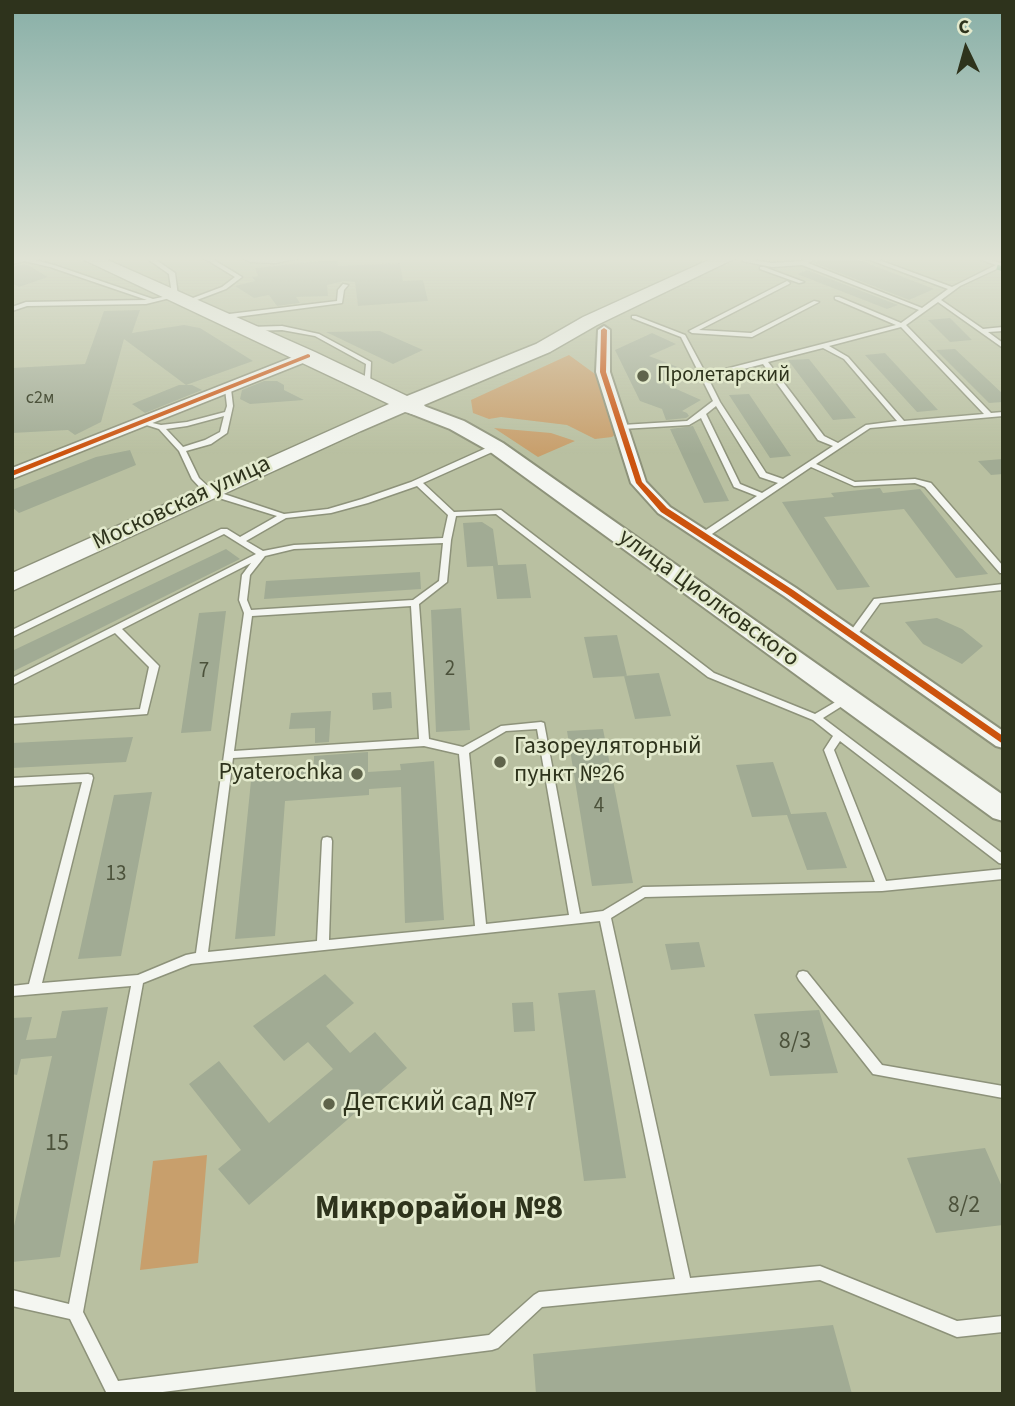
<!DOCTYPE html>
<html>
<head>
<meta charset="utf-8">
<style>
  body { margin:0 }
  #map { position:relative; width:1015px; height:1406px; overflow:hidden; background:#b9c0a1; font-family:"Source Sans 3",sans-serif }
  canvas { display:block }
  .frame { position:absolute; inset:0; border:14px solid #2e331c; pointer-events:none }
  .north { position:absolute; left:931px; top:14px; width:70px; height:70px; -webkit-text-stroke:5px #e3eacd; paint-order:stroke; rotate:355deg; font-size:19px; font-weight:700; line-height:28px; text-align:center; color:#2e331c }
  .north::after { content:''; display:block; margin:auto; width:24px; height:32px; background:#2e331c; clip-path:polygon(50% 0,100% 100%,50% 72%,0 100%) }
</style>
</head>
<body>
<div id="map">
<canvas width="1015" height="1406"></canvas>
<div class="frame"></div>
<div class="north">С</div>
</div>
<script>
const ctx = document.querySelector('canvas').getContext('2d');
ctx.lineJoin = 'round';
function fillPath(path, color) {
  ctx.fillStyle = color;
  ctx.fill(path, 'evenodd');
}
function shape(rows) {
  const path = new Path2D();
  for (const r of rows) {
    path.moveTo(r[0], r[1]);
    for (let i = 2; i < r.length; i += 2) path.lineTo(r[i], r[i + 1]);
  }
  return path;
}
function strokePath(path, color, width, dash) {
  ctx.strokeStyle = color;
  ctx.lineWidth = width;
  ctx.lineCap = dash ? 'butt' : 'round';
  ctx.setLineDash(dash || []);
  ctx.stroke(path);
}
function drawText(font, color, halo, rows, align = 'center') {
  ctx.font = font + ' "Source Sans 3",sans-serif';
  ctx.lineWidth = 5;
  ctx.setLineDash([]);
  ctx.textBaseline = 'middle';
  ctx.strokeStyle = halo;
  ctx.fillStyle = color;
  for (const [text, x, y, turn = 0] of rows) {
    ctx.save();
    ctx.translate(x, y);
    ctx.rotate((+turn || 0) * Math.PI / 180);
    ctx.textAlign = isNaN(turn) ? turn : align;
    if (halo) ctx.strokeText(text, 0, 0);
    ctx.fillText(text, 0, 0);
    ctx.restore();
  }
}
fillPath(shape([
  [569,355,595,374,617,433,612,437,595,439,567,425,501,417,489,419,473,413,471,400],
  [494,428,551,433,575,441,538,457],
  [207,1155,198,1263,140,1270,153,1161]
]), '#c89f6c');
fillPath(shape([
  [822,257,852,257,934,289,909,300,814,263],
  [319,261,337,261,338,266,400,263,403,281,423,280,428,301,358,306,355,282,344,281,327,285,328,296,296,297,300,303,277,306,269,295,254,298,235,286,255,281,252,277,258,276,255,268],
  [24,264,28,265,48,277,19,287,12,283,12,267],
  [807,270,898,305,887,309,797,274],
  [140,310,132,333,184,325,200,328,253,361,186,385,124,339,101,422,75,435,68,430,12,433,12,368,85,364,104,311],
  [950,318,972,340,950,342,928,320],
  [380,331,423,350,393,364,326,332],
  [652,333,676,344,649,356,688,371,665,384,701,400,682,411,687,413,689,416,686,418,666,420,662,409,640,401,615,350],
  [955,349,1003,394,1003,402,989,403,936,350],
  [885,353,938,410,917,412,865,355],
  [809,359,856,418,833,420,788,360],
  [264,381,277,381,284,385,284,390,304,400,250,404,240,399,242,390],
  [179,385,192,385,202,390,145,413,132,404],
  [749,394,791,456,770,458,729,395],
  [693,426,729,501,704,503,670,429],
  [130,450,136,465,19,513,12,507,12,490,96,457],
  [1003,459,1003,474,991,475,978,461],
  [880,488,883,493,920,489,988,574,956,578,904,509,824,517,870,587,837,590,782,502,834,497,831,493],
  [482,522,493,529,498,565,526,564,531,598,497,599,493,566,467,567,463,523],
  [226,549,240,559,12,672,12,651],
  [420,572,421,589,264,599,266,581],
  [461,608,470,730,436,732,431,610],
  [226,611,211,731,181,733,199,613],
  [937,618,962,629,983,646,962,664,923,644,905,622],
  [617,635,627,676,593,678,584,637],
  [659,673,671,716,635,719,624,676],
  [391,692,392,708,373,710,372,693],
  [331,711,329,742,315,743,315,728,289,729,291,713],
  [603,729,633,883,592,886,567,731],
  [133,737,126,762,12,768,12,743],
  [368,752,368,772,401,770,400,764,434,761,444,920,405,923,401,787,369,789,369,795,285,801,275,936,235,939,252,771,314,767,314,756],
  [773,762,791,814,826,812,847,868,807,870,787,815,752,817,736,765],
  [152,792,121,956,78,959,114,795],
  [699,942,705,967,671,970,665,944],
  [325,974,354,1003,326,1026,350,1053,375,1032,407,1068,249,1205,218,1169,241,1150,189,1084,219,1061,269,1123,333,1069,308,1042,284,1061,253,1026],
  [595,990,626,1178,584,1181,558,993],
  [533,1002,535,1031,514,1032,512,1003],
  [108,1007,60,1257,12,1262,12,1235,52,1056,21,1059,17,1075,12,1074,12,1018,32,1017,26,1040,56,1038,62,1011],
  [819,1010,838,1073,770,1076,754,1014],
  [985,1148,1003,1189,1003,1225,936,1233,907,1158],
  [833,1325,852,1394,536,1394,533,1354]
]), '#a1ab94');
const service = shape([
  [24,257,54,265,153,299,172,295,169,274,145,257,152,257,175,273,178,296,146,304,27,306,12,311,12,307,26,302,147,300,50,267,24,261,12,264,12,260,24,257],
  [202,257,209,257,242,277,226,289,189,303,185,303,185,301,222,287,235,277,202,257],
  [242,257,276,259,303,257,276,263,250,262,242,257],
  [811,257,819,257,808,263,922,308,948,289,862,257,871,257,952,287,996,265,974,257,983,257,1000,263,1003,262,1003,266,960,286,941,300,983,329,1003,327,1003,331,988,332,1003,343,1003,348,938,302,906,325,991,413,1003,412,1003,416,870,428,816,464,855,482,915,479,931,483,1003,566,1003,573,1000,573,925,487,915,483,854,486,811,467,706,538,700,538,700,534,757,496,734,487,701,418,689,425,622,429,618,427,622,425,687,421,713,401,681,337,632,318,632,316,636,316,685,335,706,374,896,325,835,299,835,297,839,297,901,323,919,310,802,265,772,267,742,261,745,259,772,263,802,261,811,257],
  [901,327,984,414,904,421,848,357,829,346,901,327],
  [823,348,844,359,897,421,866,425,838,443,824,436,768,362,823,348],
  [763,364,818,440,833,446,783,479,766,473,720,402,708,378,763,364],
  [716,406,760,477,778,483,762,493,740,484,706,414,716,406],
  [760,267,764,267,804,282,799,283,760,269,760,267],
  [787,281,790,283,789,284,699,330,751,333,814,301,819,302,752,337,692,333,689,331,787,281],
  [343,284,348,285,344,290,342,303,221,319,218,317,221,315,337,301,338,290,343,284],
  [282,326,319,334,371,362,370,385,367,387,364,385,366,364,315,336,282,330,250,331,247,329,250,327,282,326],
  [228,387,231,389,233,406,227,433,211,444,186,451,199,478,212,490,284,514,328,509,362,499,411,482,493,445,499,445,499,449,423,483,454,512,501,510,714,673,815,714,844,697,850,697,852,699,850,701,823,718,1003,854,1003,864,999,863,840,741,834,750,886,881,1003,869,1003,879,882,891,645,897,611,918,690,1278,820,1266,957,1321,1003,1316,1003,1332,957,1337,820,1280,542,1307,498,1348,492,1350,147,1394,107,1394,70,1319,12,1306,12,1290,69,1304,131,986,12,996,12,986,29,984,82,782,12,786,12,778,88,774,92,775,93,778,42,983,138,975,186,955,196,953,244,613,239,600,242,575,251,563,122,629,159,666,147,714,12,724,12,718,140,709,149,667,115,633,12,685,12,678,256,554,224,534,12,637,12,630,221,529,227,529,240,537,277,516,206,494,192,479,179,451,159,429,140,423,144,421,161,425,187,422,225,412,227,406,225,389,228,387],
  [224,416,220,432,205,440,183,447,166,429,187,426,224,416],
  [417,486,448,515,443,538,294,545,263,551,246,541,286,518,331,513,368,503,417,486],
  [496,514,708,677,813,720,833,736,824,750,875,882,643,887,603,911,580,914,544,723,541,722,501,726,463,747,429,739,419,604,447,582,451,540,456,516,496,514],
  [443,543,439,581,413,600,251,610,247,600,250,575,265,556,294,549,443,543],
  [411,606,419,739,234,751,252,616,411,606],
  [537,729,569,915,486,924,469,753,506,731,537,729],
  [424,746,459,754,475,926,329,940,332,841,331,838,327,837,323,838,322,841,317,941,208,952,233,758,424,746],
  [600,921,675,1279,539,1292,534,1295,489,1335,118,1381,83,1312,143,983,191,964,600,921],
  [1003,584,1003,590,880,603,855,638,852,639,847,636,874,599,1003,584],
  [803,971,807,972,882,1065,1003,1086,1003,1098,873,1074,799,980,797,976,799,972,803,971]
]);
const minor = shape([
  [604,326,610,330,610,372,646,482,670,507,796,588,1003,731,1003,748,996,746,784,596,658,513,631,483,596,372,598,330,604,326]
]);
const tertiary = shape([
  [308,351,313,353,316,356,313,359,12,479,12,468,308,351]
]);
const secondary = shape([
  [416,403,464,421,503,443,1003,795,1003,821,993,818,489,451,450,429,409,413,407,409,409,405,416,403]
]);
const primary = shape([
  [78,257,101,257,315,352,407,396,536,344,583,317,715,257,738,257,597,325,550,352,424,405,427,409,424,414,416,415,405,412,361,431,12,591,12,573,389,404,78,257]
]);
strokePath(service, '#8d927a', 3);
strokePath(minor, '#8d927a', 4);
strokePath(tertiary, '#8d927a', 3);
strokePath(secondary, '#8d927a', 4);
strokePath(primary, '#8d927a', 3);
fillPath(service, '#f4f6f1');
fillPath(minor, '#f4f6f1');
fillPath(tertiary, '#f4f6f1');
fillPath(secondary, '#f4f6f1');
fillPath(primary, '#f4f6f1');
strokePath(shape([
  [997,267,1003,269]
]), '#00873e', 4.5, [9, 4.5]);
fillPath(shape([
  [604,328,607,330,606,372,642,482,667,508,793,590,1003,736,1003,744,787,594,661,512,636,483,600,372,601,330,604,328],
  [308,354,310,355,310,357,12,476,12,471,308,354]
]), '#cc530e');
const sky = ctx.createLinearGradient(0, 0, 0, 454);
sky.addColorStop(0, '#88afa7');
sky.addColorStop(0.57, '#e0e3d5');
sky.addColorStop(1, '#e0e3d500');
ctx.fillStyle = sky;
ctx.fillRect(0, 0, 1015, 454);
for (const [x, y, r, color] of [
  [643,376,7,"#5f644b"],
  [500,762,7,"#5f644b"],
  [357,774,7,"#5f644b"],
  [329,1104,7,"#5f644b"]
]) {
  const dot = new Path2D();
  dot.arc(x, y, r, 0, 2 * Math.PI);
  ctx.fillStyle = color;
  ctx.fill(dot);
  strokePath(dot, '#e3eacd', 2.5);
}
drawText('18px', '#4c523b', null, [
  ["с2м",40,399]
]);
drawText('21px', '#2e331c', '#e3eacd', [
  ["Пролетарский",657,376]
], 'left');
drawText('21px', '#4c523b', null, [
  ["2",450,670],
  ["7",204,672],
  ["4",599,807],
  ["13",116,875]
]);
drawText('24px', '#2e331c', '#e3eacd', [
  ["Московская улица",182,504,-25],
  ["улица Циолковского",708,599,36]
]);
drawText('24px', '#2e331c', '#e3eacd', [
  ["Газореуляторный",514,748],
  ["пункт №26",514,776],
  ["Pyaterochka",343,774,"right"]
], 'left');
drawText('24px', '#4c523b', null, [
  ["8/3",795,1043],
  ["15",57,1145],
  ["8/2",964,1207]
]);
drawText('28px', '#2e331c', '#e3eacd', [
  ["Детский сад №7",343,1104]
], 'left');
drawText('bold 33px', '#2e331c', '#e3eacd', [
  ["Микрорайон №8",439,1211]
]);
</script>
</body>
</html>
